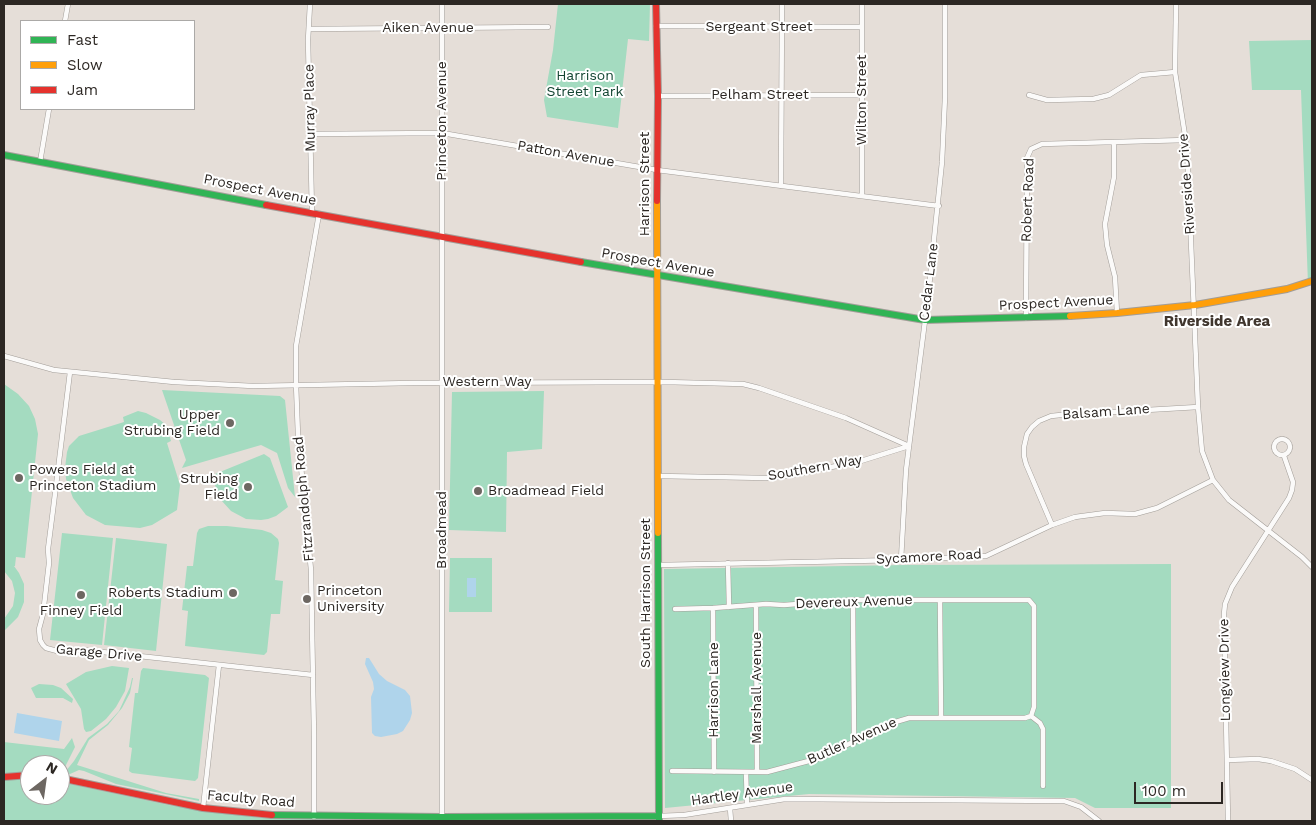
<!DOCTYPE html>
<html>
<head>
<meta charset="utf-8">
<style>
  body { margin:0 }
  #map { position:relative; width:1316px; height:825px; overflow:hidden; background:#e5ded8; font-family:"Work Sans",sans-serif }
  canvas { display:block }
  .frame { position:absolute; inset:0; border:5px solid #2c2723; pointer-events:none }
  .legend { position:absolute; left:20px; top:20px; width:175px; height:90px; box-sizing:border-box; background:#fff; border:1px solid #aba9a7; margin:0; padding:6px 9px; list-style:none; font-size:15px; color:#2c2723 }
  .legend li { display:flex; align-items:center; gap:10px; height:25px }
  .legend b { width:25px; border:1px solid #aba9a7 }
  .north { position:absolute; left:20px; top:755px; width:50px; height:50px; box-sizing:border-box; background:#fff; border:1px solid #aba9a7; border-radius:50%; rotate:30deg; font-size:14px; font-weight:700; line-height:20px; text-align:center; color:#2c2723 }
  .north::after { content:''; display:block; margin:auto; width:18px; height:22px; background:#6d6762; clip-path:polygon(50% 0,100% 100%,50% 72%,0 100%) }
  .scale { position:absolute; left:1134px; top:782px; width:89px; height:22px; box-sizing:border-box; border:2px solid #2c2723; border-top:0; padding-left:6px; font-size:15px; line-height:18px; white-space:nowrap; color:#2c2723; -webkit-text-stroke:4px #fff; paint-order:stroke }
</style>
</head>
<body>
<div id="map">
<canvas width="1316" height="825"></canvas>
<div class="frame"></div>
<ul class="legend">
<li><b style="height:6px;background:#30b455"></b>Fast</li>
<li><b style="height:6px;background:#ff9f0a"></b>Slow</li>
<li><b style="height:6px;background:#e5322d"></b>Jam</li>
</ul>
<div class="north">N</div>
<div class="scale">100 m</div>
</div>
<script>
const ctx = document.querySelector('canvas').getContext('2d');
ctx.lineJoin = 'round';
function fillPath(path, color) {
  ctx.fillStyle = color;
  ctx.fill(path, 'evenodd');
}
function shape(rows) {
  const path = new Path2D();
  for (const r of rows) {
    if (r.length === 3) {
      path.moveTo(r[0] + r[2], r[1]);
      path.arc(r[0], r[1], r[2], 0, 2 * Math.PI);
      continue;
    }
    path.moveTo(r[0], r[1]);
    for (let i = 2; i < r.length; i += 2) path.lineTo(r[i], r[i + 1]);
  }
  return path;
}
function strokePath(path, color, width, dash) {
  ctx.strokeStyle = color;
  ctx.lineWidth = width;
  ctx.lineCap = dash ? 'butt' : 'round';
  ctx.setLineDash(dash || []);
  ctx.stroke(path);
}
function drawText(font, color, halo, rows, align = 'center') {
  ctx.font = font + ' "Work Sans",sans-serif';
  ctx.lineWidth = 4;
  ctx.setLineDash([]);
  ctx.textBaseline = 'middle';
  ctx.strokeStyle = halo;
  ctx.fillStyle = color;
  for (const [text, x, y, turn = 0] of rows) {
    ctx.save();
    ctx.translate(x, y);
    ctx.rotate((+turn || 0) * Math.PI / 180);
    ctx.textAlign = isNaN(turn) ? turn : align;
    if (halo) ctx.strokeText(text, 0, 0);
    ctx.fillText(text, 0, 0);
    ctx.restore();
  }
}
fillPath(shape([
  [558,4,650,4,649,41,628,39,618,128,547,117,544,100,553,50],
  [1312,40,1312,283,1308,285,1301,90,1252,90,1249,41],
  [4,384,18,394,29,406,35,419,38,434,25,558,16,557,15,566,14,566,19,573,24,584,24,602,18,617,4,631,4,619,13,606,15,593,12,581,4,571],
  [162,390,280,396,285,400,295,497,288,488,277,453,261,445,182,468,186,460],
  [544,391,542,449,507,452,506,532,449,530,452,392],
  [138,411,146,413,160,420,166,425,171,441,167,443,180,485,177,510,152,525,140,528,105,525,86,515,73,498,66,479,65,468,67,452,69,446,79,436,124,422,123,417],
  [264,454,270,458,288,507,276,516,268,519,261,520,246,519,231,511,221,500,215,485,215,474],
  [208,526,227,526,262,530,271,533,278,539,279,543,275,580,283,581,280,614,271,614,267,652,264,655,185,646,188,611,182,610,187,566,193,566,197,533,199,529],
  [62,533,113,538,102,645,50,640],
  [116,538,167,544,156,651,104,645],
  [450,558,492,558,492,612,449,612],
  [1171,564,1171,808,1095,808,1075,798,809,794,665,808,664,569,906,565],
  [112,666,129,668,125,691,116,707,106,719,91,731,86,732,84,729,81,709,66,684,86,672],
  [143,668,205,675,209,678,198,778,195,781,132,773,129,771,132,748,129,747,135,693,138,693,141,671],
  [132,678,133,678,130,693,122,708,108,725,89,740,77,765,166,793,199,799,199,801,116,784,84,771,79,770,70,774,65,772,74,761,88,738,107,724,119,711,130,687],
  [39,684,53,685,61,688,73,699,72,703,63,698,36,698,31,688],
  [72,738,75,747,65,767,60,769,60,765,30,765,30,773,4,774,4,742,64,749],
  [30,778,30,795,60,795,60,782,173,806,261,818,433,821,4,821,4,780]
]), '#a4dbc0');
fillPath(shape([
  [467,578,476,578,476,597,467,597],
  [366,658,369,658,379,674,387,681,405,690,410,696,412,713,410,720,403,731,397,734,381,737,375,736,372,733,371,697,374,689,373,682,365,664],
  [17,713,62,721,59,741,14,733]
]), '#afd4eb');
const street = shape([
  [310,4,308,40,312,212],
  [862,4,862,196],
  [1176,4,1175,72,1187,148,1198,407,1202,451,1213,480,1229,500,1302,557,1312,567],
  [65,21,68,4],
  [656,26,862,27],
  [309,29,548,27],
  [1029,95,1047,100,1093,99,1109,95,1141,75,1175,72],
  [658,96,862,95],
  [311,134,442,133,657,170,939,206],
  [1114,143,1114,177,1105,224,1107,245,1115,277,1117,313],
  [40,162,49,109],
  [781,186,782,4],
  [1026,318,1027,158,1031,149,1042,144,1186,140],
  [4,356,54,370,174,382,253,386,413,383,665,382,743,384,759,388,846,418,909,446],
  [70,372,53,510,48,549,49,563,43,614,39,629,40,640,43,645,46,648,57,651,84,650,313,675],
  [1282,447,8],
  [658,476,766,478,787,476,861,461,909,446],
  [1052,525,1026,464,1024,456,1024,447,1027,434,1032,427,1039,421,1051,416,1061,415,1198,407],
  [901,560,906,470,928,297,942,162,945,97,945,4],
  [728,563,729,607],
  [659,565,901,560,986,556,1052,525,1075,517,1105,513,1135,514,1157,508,1213,480],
  [853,600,854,743],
  [940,600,941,717],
  [756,605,757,772],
  [713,608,714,772],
  [675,609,713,608,766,604,784,605,853,600,1029,600,1034,606,1034,707,1031,716],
  [1031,716,1040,723,1043,729,1043,786],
  [1227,760,1258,759,1271,761,1295,769,1312,780],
  [672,771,767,772,820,758,892,723,909,718,1025,718,1031,716],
  [746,772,747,805],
  [203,808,219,665],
  [730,808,731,821],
  [659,816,684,815,785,799,1064,801,1081,807,1099,821],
  [314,817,314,736,311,570,298,435,296,384,296,346,319,214],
  [442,821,442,4],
  [1228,821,1224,614,1225,604,1232,587,1289,498,1292,490,1293,482,1284,456]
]);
const fast = shape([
  [4,155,266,205],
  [581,262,925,320,1070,316],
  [658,533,659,821],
  [272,815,442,817,659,816]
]);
const slow = shape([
  [657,201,658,533],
  [1070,316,1117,313,1195,305,1287,289,1312,281]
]);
const jam = shape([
  [656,4,658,96,657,201],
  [266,205,581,262],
  [4,777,30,775],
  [60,778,203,808,272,815]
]);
strokePath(street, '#a29d98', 5.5);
strokePath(fast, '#a29d98', 8);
strokePath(slow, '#a29d98', 8);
strokePath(jam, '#a29d98', 8);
strokePath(street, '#fbfaf9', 4.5);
strokePath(fast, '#30b455', 6);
strokePath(slow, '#ff9f0a', 6);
strokePath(jam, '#e5322d', 6);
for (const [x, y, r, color] of [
  [230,423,5,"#6d6762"],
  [19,478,5,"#6d6762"],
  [248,487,5,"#6d6762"],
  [478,491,5,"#6d6762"],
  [233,593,5,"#6d6762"],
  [81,595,5,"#6d6762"],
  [307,599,5,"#6d6762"]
]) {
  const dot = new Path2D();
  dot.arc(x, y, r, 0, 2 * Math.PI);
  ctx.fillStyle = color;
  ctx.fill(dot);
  strokePath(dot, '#fff', 2);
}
drawText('14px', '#2c2723', '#fff', [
  ["Sergeant Street",759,27],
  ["Aiken Avenue",428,28],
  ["Pelham Street",760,95],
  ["Wilton Street",862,100,-90],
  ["Murray Place",310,108,-91],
  ["Princeton Avenue",442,121,-90],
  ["Patton Avenue",566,154,10],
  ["Harrison Street",645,184,-90],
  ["Riverside Drive",1187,184,-94],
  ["Prospect Avenue",260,190,11],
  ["Robert Road",1028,200,-88],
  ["Prospect Avenue",658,263,10],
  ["Cedar Lane",929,282,-83],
  ["Prospect Avenue",1056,303,-3],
  ["Western Way",487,382],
  ["Balsam Lane",1106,412,-4],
  ["Southern Way",815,468,-10],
  ["Fitzrandolph Road",304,499,-95],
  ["Broadmead",442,530,-90],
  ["Sycamore Road",929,557,-3],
  ["South Harrison Street",646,593,-90],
  ["Devereux Avenue",854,602,-2],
  ["Garage Drive",99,653,5],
  ["Longview Drive",1225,670,-91],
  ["Marshall Avenue",757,688,-90],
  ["Harrison Lane",714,690,-90],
  ["Butler Avenue",852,741,-24],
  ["Hartley Avenue",742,794,-8],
  ["Faculty Road",251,799,5]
]);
drawText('14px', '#134532', '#fff', [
  ["Harrison",585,76],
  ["Street Park",585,92]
]);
drawText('14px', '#2c2723', '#fff', [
  ["Upper",220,415],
  ["Strubing Field",220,431],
  ["Powers Field at",29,470,"left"],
  ["Princeton Stadium",29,486,"left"],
  ["Strubing",238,479],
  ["Field",238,495],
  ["Broadmead Field",488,491,"left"],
  ["Princeton",317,591,"left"],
  ["University",317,607,"left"],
  ["Roberts Stadium",223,593],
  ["Finney Field",81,611,"center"]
], 'right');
drawText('bold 15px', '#40362e', '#fff', [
  ["Riverside Area",1217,322]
]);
</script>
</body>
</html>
